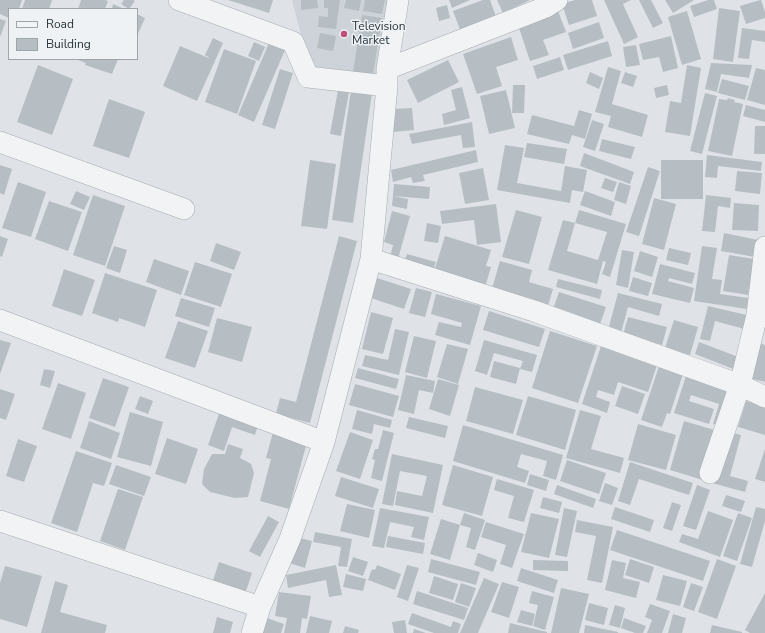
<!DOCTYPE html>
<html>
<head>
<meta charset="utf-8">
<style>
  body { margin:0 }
  #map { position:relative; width:765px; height:633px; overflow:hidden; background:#dfe3e7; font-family:"Nunito Sans",sans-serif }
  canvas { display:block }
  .legend { position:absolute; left:8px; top:8px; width:130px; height:52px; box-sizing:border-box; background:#eef2f4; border:1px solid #9fa6aa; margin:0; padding:5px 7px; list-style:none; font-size:12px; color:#29343c }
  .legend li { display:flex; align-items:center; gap:8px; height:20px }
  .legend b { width:20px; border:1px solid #9fa6aa }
</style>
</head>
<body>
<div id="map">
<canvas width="765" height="633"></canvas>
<ul class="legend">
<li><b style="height:5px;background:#f1f3f5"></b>Road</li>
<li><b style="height:11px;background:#b6bec3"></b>Building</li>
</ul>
</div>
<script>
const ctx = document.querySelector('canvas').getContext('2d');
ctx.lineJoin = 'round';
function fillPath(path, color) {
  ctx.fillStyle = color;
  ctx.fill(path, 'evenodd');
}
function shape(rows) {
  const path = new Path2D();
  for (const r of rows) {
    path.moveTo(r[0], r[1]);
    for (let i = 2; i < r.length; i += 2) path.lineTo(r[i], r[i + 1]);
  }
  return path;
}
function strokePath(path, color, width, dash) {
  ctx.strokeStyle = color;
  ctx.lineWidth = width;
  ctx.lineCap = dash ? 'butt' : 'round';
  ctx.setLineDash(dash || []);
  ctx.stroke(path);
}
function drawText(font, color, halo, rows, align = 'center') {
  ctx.font = font + ' "Nunito Sans",sans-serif';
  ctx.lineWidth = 3;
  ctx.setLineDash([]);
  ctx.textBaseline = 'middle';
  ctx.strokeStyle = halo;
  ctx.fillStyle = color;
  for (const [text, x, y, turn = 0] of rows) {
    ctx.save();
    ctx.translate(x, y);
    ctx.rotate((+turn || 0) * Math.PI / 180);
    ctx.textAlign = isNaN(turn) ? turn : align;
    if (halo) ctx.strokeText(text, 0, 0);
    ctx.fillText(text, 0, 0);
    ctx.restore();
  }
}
fillPath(shape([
  [292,0,392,0,378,84,310,69]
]), '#cdd3d8');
fillPath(shape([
  [0,0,22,0,19,9,9,9,9,18,0,14],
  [25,0,52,0,49,9,22,9],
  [81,0,105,0,108,1,105,9,78,9],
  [124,0,133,0,135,1,129,9,121,4],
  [228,0,273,0,269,13],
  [301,0,317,0,318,8,301,10],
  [324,0,340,0,336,29,318,27,319,16,328,17,328,8,324,8],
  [346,0,361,0,359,11,344,8],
  [365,0,385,0,382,14,363,11],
  [449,0,470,0,452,8],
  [483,0,490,0,498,22,462,35,453,11],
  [497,0,530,0,503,13],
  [575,0,592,0,597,16,569,25,562,4],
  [604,0,631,0,623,4,638,37,624,44],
  [639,0,651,0,663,23,653,28],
  [665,0,694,0,673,13],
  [708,0,714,0,717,9,694,17,690,6],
  [760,0,761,0,765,12,765,18,746,24,740,6],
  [113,4,124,9,112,9],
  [447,5,450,18,439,21,436,8],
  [719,8,740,11,733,62,713,59],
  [558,11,566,32,543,40,549,55,530,61,518,25],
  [687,11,701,59,682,65,668,17],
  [137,14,145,18,137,36],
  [362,15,382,18,373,75,353,72],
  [0,19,6,21,0,37],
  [599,22,604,38,573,49,568,33],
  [742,28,765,31,765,42,752,40,749,59,738,58],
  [320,33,336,36,333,51,317,48],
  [671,36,678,68,663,72,659,57,643,60,639,44],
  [511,37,518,60,496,67,502,86,477,94,463,54],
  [213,38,223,43,197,101,163,86,180,46,211,59,205,55],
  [608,41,612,56,568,70,563,55],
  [254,42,265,47,259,61,248,56],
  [269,43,285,50,254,122,238,115],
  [636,45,640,65,626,67,623,47],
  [224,49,256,61,237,114,205,102],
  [560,57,564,70,537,79,533,66],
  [75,59,118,59,112,74,85,65,86,63],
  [448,60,459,82,418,103,407,80],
  [711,63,752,65,749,78,721,74,717,92,705,89],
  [38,65,73,79,52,135,17,122],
  [687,65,701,68,690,136,665,132,670,101,681,103],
  [608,67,621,71,612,104,648,115,642,137,608,127,611,116,595,112],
  [756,68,765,70,765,105,747,100],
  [280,69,293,73,275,129,262,125],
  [590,72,603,78,599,89,586,83],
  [625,72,637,76,633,87,621,83],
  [722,79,749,86,745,100,718,93],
  [513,85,525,85,524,113,512,113],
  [667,85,669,95,656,98,654,88],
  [462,87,470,118,444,125,442,114,456,110,451,90],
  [338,90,349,92,341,136,330,134],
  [351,90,372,93,353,223,332,220],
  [506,90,515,128,489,134,480,96],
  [705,93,717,96,702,154,690,151],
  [728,98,735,100,734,102,743,104,732,156,708,151,719,99,727,100],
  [109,99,145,112,129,158,93,146],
  [746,105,765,110,765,122,743,116],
  [412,108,414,130,393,132,391,109],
  [579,110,592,114,585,139,572,135,569,144,527,134,532,115,574,126],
  [592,120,604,124,595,151,583,147],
  [472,122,475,147,463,148,461,135,412,144,409,134],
  [755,126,765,126,765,154,754,154],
  [602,139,635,147,631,159,599,151],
  [527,143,567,149,564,164,524,157],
  [505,145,524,148,517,183,561,191,565,166,587,170,583,192,572,190,570,203,497,190],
  [476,150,478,162,423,175,425,181,413,183,411,177,393,182,391,170],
  [584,153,634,172,630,184,580,166],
  [707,155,762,162,761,171,718,166,717,178,705,177],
  [310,160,336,164,327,229,301,226],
  [661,160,703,160,703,199,661,199],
  [0,165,12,169,4,195,0,193],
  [648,167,660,171,639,236,626,232],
  [483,168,489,200,465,204,459,173],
  [737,171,762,173,760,194,735,191],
  [605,178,617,182,613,192,601,188],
  [18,182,46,192,31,237,2,228],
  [619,182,631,186,626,204,614,200],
  [394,184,430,187,429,199,393,196],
  [76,191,90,197,84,210,70,204],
  [585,191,615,202,611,216,580,205],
  [93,195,125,206,105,266,73,255],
  [706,195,731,198,730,208,718,206,715,232,702,231],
  [393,196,408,199,407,209,392,206],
  [654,198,676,204,664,250,642,244],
  [49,201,82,212,68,251,35,239],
  [734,203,759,205,758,231,732,230],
  [496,204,501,242,477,245,474,220,442,224,440,211],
  [516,210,542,217,529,264,502,257],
  [579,210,626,224,610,277,602,274,606,262,603,261,597,284,548,270,563,220,575,223,567,251,598,260,607,232,575,223],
  [392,211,410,216,398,259,390,257,393,245,384,242],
  [427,223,441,226,438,243,424,241],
  [724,233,758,240,755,257,721,251],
  [0,236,8,239,2,257,0,256],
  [339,236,357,241,310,423,276,414,280,398,296,402],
  [445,236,491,250,486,266,491,267,484,291,433,275],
  [216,243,241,252,234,270,210,261],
  [114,246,127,250,120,273,106,268],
  [702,246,717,248,712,279,722,280,720,294,748,298,747,309,694,301],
  [669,248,691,253,688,265,666,260],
  [622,250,634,252,628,288,616,285],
  [640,251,658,257,652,277,634,271],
  [407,254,436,262,432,274,403,266],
  [729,255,754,259,748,295,723,291],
  [154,259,189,271,181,295,146,282],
  [500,261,532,270,529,282,553,289,547,309,491,292],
  [195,262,232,274,221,307,184,295],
  [660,264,695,273,692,284,669,278,668,281,694,288,690,303,652,294],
  [64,269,95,280,82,316,52,306],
  [105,273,157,290,145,327,119,318,118,322,92,313],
  [633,277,652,283,648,296,629,291],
  [377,278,411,289,404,309,371,298],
  [558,279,602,290,600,299,556,287],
  [416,288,432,292,425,317,409,313],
  [559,292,606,307,599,327,552,312],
  [618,293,662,304,659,316,628,307,621,333,608,330],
  [436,294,481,306,470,345,435,335,439,322,461,327,462,323,431,314],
  [181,298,215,308,209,327,175,316],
  [708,306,751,316,748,330,715,321,710,341,700,339],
  [489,311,545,329,539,347,483,330],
  [371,312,393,318,383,354,362,349],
  [628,317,667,327,662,345,623,335],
  [217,318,252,327,242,362,208,352],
  [674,320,698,327,690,355,665,348],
  [178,321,208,331,195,368,165,358],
  [395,329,409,332,399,375,362,366,365,355,388,360],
  [550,331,597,346,578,403,532,388],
  [414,336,436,341,427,378,405,372],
  [0,340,11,343,0,374],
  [484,340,537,355,532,372,520,369,523,361,494,353,487,375,475,371],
  [699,342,741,358,736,370,695,354],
  [759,343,765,345,765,382,749,378],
  [447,344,468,349,458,384,437,377],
  [601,346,657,365,648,392,618,382,614,395,598,390,596,397,610,402,607,413,582,404],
  [494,361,520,368,516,384,490,377],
  [659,366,683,374,670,414,667,413,662,427,641,420],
  [358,368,399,379,396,389,355,378],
  [44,369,55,371,50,388,40,385],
  [406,375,435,381,433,393,419,390,414,414,398,410],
  [686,376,734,391,722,427,713,424,719,404,691,395,689,401,714,409,709,424,674,413],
  [103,378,129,387,115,427,89,418],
  [438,379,459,385,450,416,429,409],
  [58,383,86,393,71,439,42,429],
  [355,384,399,396,393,417,349,405],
  [622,386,645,394,638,414,615,406],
  [475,387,523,400,513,434,466,421],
  [0,389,15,394,6,420,0,418],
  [140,396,153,401,148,414,135,409],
  [528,396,576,410,565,450,516,435],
  [746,401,765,407,765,435,738,427],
  [357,410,392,420,390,428,374,424,372,434,352,429],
  [580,410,601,416,591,449,624,458,620,473,566,458],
  [220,411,258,425,255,435,232,427,224,451,208,445],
  [130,412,163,422,151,466,117,457],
  [409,417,448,426,445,438,406,428],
  [89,421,120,433,111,459,80,448],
  [684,421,721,432,706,481,670,470],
  [638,424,676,435,666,470,628,460],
  [463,425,563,455,556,480,543,476,547,461,521,454,517,467,529,471,525,483,453,461],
  [383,430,394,433,382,481,371,478,375,460,372,459,375,449,378,449],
  [726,431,741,435,730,476,748,481,745,492,712,483],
  [273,432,307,442,289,509,260,501,271,459,266,458],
  [350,432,373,440,360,479,336,471],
  [167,438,198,449,186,484,155,474],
  [18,439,37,446,24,482,6,476],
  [228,444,243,449,240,458,251,464,254,473,248,497,235,498,210,492,202,484,204,469,212,454,225,454],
  [765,449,765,482,755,479],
  [76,451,112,463,104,486,93,483,77,532,51,523],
  [392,454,443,465,433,513,395,505,397,491,422,496,427,476,400,471,393,506,382,504],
  [567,460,606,473,599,494,560,481],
  [630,462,693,483,689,495,639,479,630,505,618,501],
  [116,465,151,477,144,496,109,484],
  [453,465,493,477,482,516,442,505],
  [530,474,549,480,546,491,527,485],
  [341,477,379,489,373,508,335,496],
  [497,479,534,490,524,522,508,518,514,496,494,490],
  [605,483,618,488,612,505,599,501],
  [557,485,596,499,593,508,554,494],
  [697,485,710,490,696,530,683,526],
  [118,489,143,497,125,550,100,541],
  [726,495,745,501,741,512,722,506],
  [543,497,562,502,559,513,540,508],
  [672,502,681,505,672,531,663,528],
  [347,504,375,510,369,538,340,531],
  [615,507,654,520,650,532,611,519],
  [756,507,765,509,765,521,752,567,740,564],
  [380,508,429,517,424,540,411,537,414,527,390,522,384,548,372,546],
  [564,508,577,511,567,557,555,555],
  [708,511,733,520,720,557,679,542,682,534,698,539],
  [464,513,485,520,475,550,466,547,471,528,460,525],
  [531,513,559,519,549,558,521,552],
  [738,513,752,518,737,561,723,556],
  [268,516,279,522,260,557,249,551],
  [441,519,460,525,450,560,430,554],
  [577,520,613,527,602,583,587,580,596,536,575,532],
  [486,522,524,534,512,568,500,564,506,545,481,537],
  [617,530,710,561,703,581,610,550],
  [315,532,352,539,347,567,338,566,341,547,313,542],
  [388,536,425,543,423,554,386,547],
  [296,537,312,541,305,568,289,563],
  [478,553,497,560,493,572,474,565],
  [353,557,368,562,363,576,348,571],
  [431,559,480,572,476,585,428,572],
  [630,559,654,567,649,583,625,575],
  [717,559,736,566,717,619,698,612],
  [533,560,568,561,568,571,533,570],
  [612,560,626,563,623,578,640,582,636,598,605,590],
  [219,562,252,573,245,594,212,583],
  [336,565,342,595,329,597,326,580,288,588,286,575],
  [377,565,401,574,395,590,368,580,372,569,375,570],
  [407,565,419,568,408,601,397,597],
  [5,566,42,576,27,627,0,619,0,583],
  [521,568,558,580,554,593,517,581],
  [346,574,366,579,363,591,343,587],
  [663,575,687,581,680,606,656,600],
  [434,576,458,584,453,600,429,593],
  [484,578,499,584,478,633,460,633],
  [55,581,68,585,60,612,107,625,105,633,41,633],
  [502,582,519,587,509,618,491,612],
  [461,583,476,588,469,607,455,602],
  [691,583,703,587,694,611,683,607],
  [561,588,589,594,579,633,551,633],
  [417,591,468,608,464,620,413,604],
  [532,591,554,597,545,630,533,626,538,605,529,603],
  [279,592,311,596,307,619,302,618,300,633,284,633,287,618,275,616],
  [765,593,765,633,750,633,745,630],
  [589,603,608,608,604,625,585,620],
  [650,604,670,611,662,633,647,633,652,620,645,617],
  [615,605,625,608,620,628,609,625],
  [521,610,535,614,532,626,517,622],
  [412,613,451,627,453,621,461,624,458,633,434,633,408,624],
  [673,614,686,618,682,633,668,633],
  [261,616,284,624,281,633,255,633],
  [310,616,332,621,329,633,306,633],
  [217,617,233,622,230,633,213,633],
  [624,618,646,626,643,633,635,633,621,628],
  [405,620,407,633,394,633,392,622],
  [510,623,547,632,547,633,508,633],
  [585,625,618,632,618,633,584,633],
  [712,625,742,632,742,633,710,633],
  [345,626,359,630,358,633,343,633],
  [414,629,426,633,413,633]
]), '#b6bec3');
const minor = shape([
  [179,0,293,42,308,77,387,86],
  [387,69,546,7,557,0],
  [0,142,184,209],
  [371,259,534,311,740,385,765,397],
  [0,320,324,442],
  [710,473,740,385,757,315,765,247],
  [0,521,260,607],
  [252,633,260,607,290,539,324,442,371,259,387,86,387,69,398,0]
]);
strokePath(minor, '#a5abb0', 22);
strokePath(minor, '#f1f3f5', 21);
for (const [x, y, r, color] of [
  [344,34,4,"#c14e78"]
]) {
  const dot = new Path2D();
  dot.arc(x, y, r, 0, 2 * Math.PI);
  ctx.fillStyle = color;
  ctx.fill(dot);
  strokePath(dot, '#eef2f4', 1.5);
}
drawText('12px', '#29343c', '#eef2f4', [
  ["Television",352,27],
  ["Market",352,41]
], 'left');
</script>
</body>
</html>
